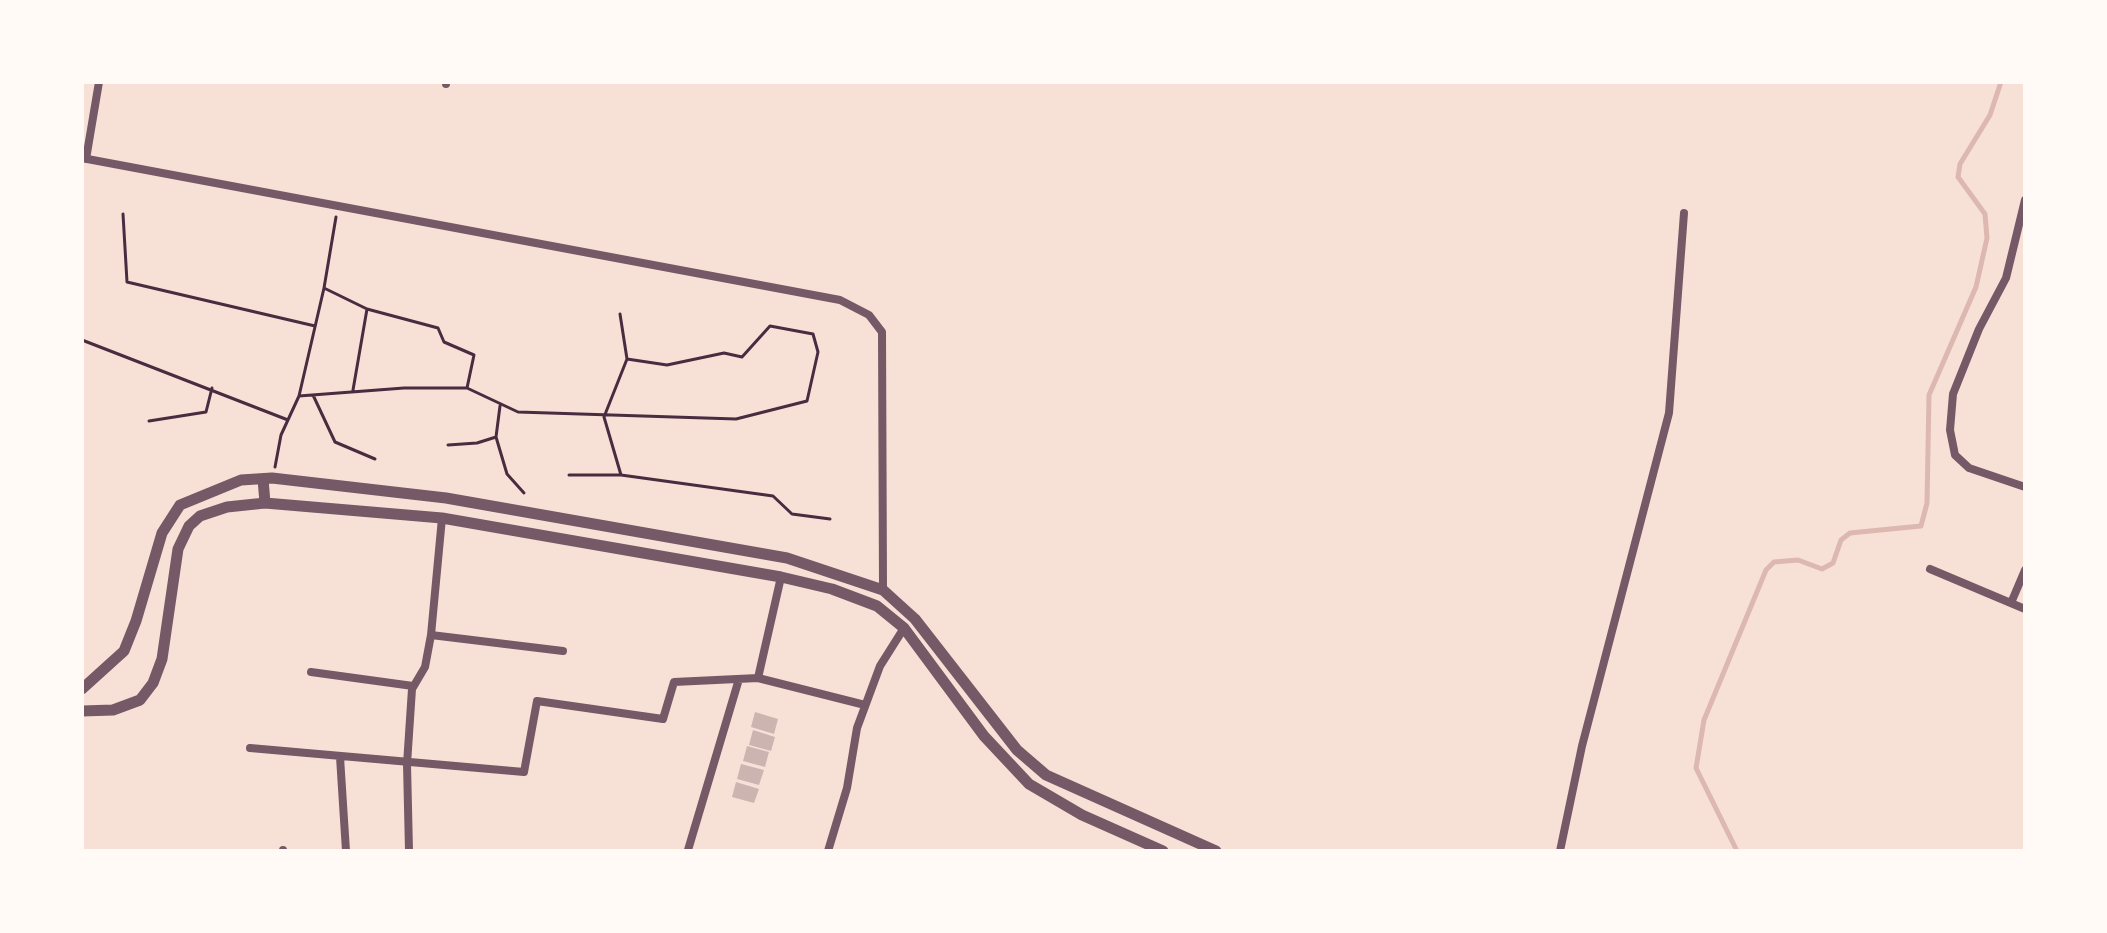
<!DOCTYPE html>
<html>
<head>
<meta charset="utf-8">
<style>
  body { margin:0 }
  #map { position:relative; width:2107px; height:933px; overflow:hidden; background:#f7e1d7; font-family:"Golos Text",sans-serif }
  canvas { display:block }
  .frame { position:absolute; inset:0; border:84px solid #fffaf5; pointer-events:none }
</style>
</head>
<body>
<div id="map">
<canvas width="2107" height="933"></canvas>
<div class="frame"></div>
</div>
<script>
const ctx = document.querySelector('canvas').getContext('2d');
ctx.lineJoin = 'round';
function shape(rows) {
  const path = new Path2D();
  for (const r of rows) {
    path.moveTo(r[0], r[1]);
    for (let i = 2; i < r.length; i += 2) path.lineTo(r[i], r[i + 1]);
  }
  return path;
}
function strokePath(path, color, width, dash) {
  ctx.strokeStyle = color;
  ctx.lineWidth = width;
  ctx.lineCap = dash ? 'butt' : 'round';
  ctx.setLineDash(dash || []);
  ctx.stroke(path);
}
function fillPath(path, color) {
  ctx.fillStyle = color;
  ctx.fill(path, 'evenodd');
}
strokePath(shape([
  [1737,851,1696,768,1704,720,1766,570,1774,562,1798,560,1822,569,1833,563,1841,540,1850,533,1921,526,1927,503,1929,395,1976,287,1987,238,1985,214,1958,177,1960,164,1990,115,2001,82]
]), '#dcb8b0', 5);
fillPath(shape([
  [755,712,778,719,774,734,751,727],
  [753,730,775,737,771,751,749,745],
  [747,746,769,752,765,767,743,761],
  [741,764,764,770,759,785,737,779],
  [736,782,759,789,754,803,732,797]
]), '#ccb4b1');
strokePath(shape([
  [123,214,127,282,315,326],
  [336,217,324,288,367,309],
  [620,314,627,359,604,417,621,475],
  [82,340,288,420],
  [353,390,367,309,438,328,444,342,474,355,467,388],
  [313,395,335,442,375,459],
  [299,396,324,288],
  [149,421,206,412,212,388],
  [496,437,507,474,524,493],
  [448,445,477,443,496,437,500,406],
  [275,467,281,435,299,396,404,388,467,388,518,412,736,419,807,401,818,352,813,334,770,326,742,357,724,353,667,365,627,359],
  [569,475,621,475,773,496,792,514,830,519]
]), '#4a2c40', 3);
strokePath(shape([
  [446,84,446,82],
  [82,158,840,300,869,315,882,332,883,590],
  [86,159,99,82],
  [2025,200,2006,278,1979,329,1953,394,1950,430,1955,455,1969,468,2025,487],
  [1930,569,2025,609],
  [2011,603,2025,570],
  [431,635,563,651],
  [311,672,413,686],
  [758,678,781,577],
  [250,748,524,772,537,701,663,719,674,682,758,678,865,705],
  [340,757,346,851],
  [688,850,739,679],
  [283,851,283,850],
  [409,851,407,764,412,689,425,667,431,635,442,518],
  [828,851,847,788,857,728,880,666,904,628],
  [1560,851,1582,746,1669,413,1684,213]
]), '#755966', 8);
strokePath(shape([
  [263,479,265,503],
  [82,689,124,651,136,621,162,533,180,505,241,480,272,478,446,498,787,558,883,590,915,619,1017,750,1046,775,1216,851],
  [82,711,113,710,140,700,153,683,162,659,178,549,189,526,200,516,227,507,265,503,442,518,781,577,832,589,877,606,904,628,984,736,1029,784,1082,815,1163,851]
]), '#755966', 11);
</script>
</body>
</html>
